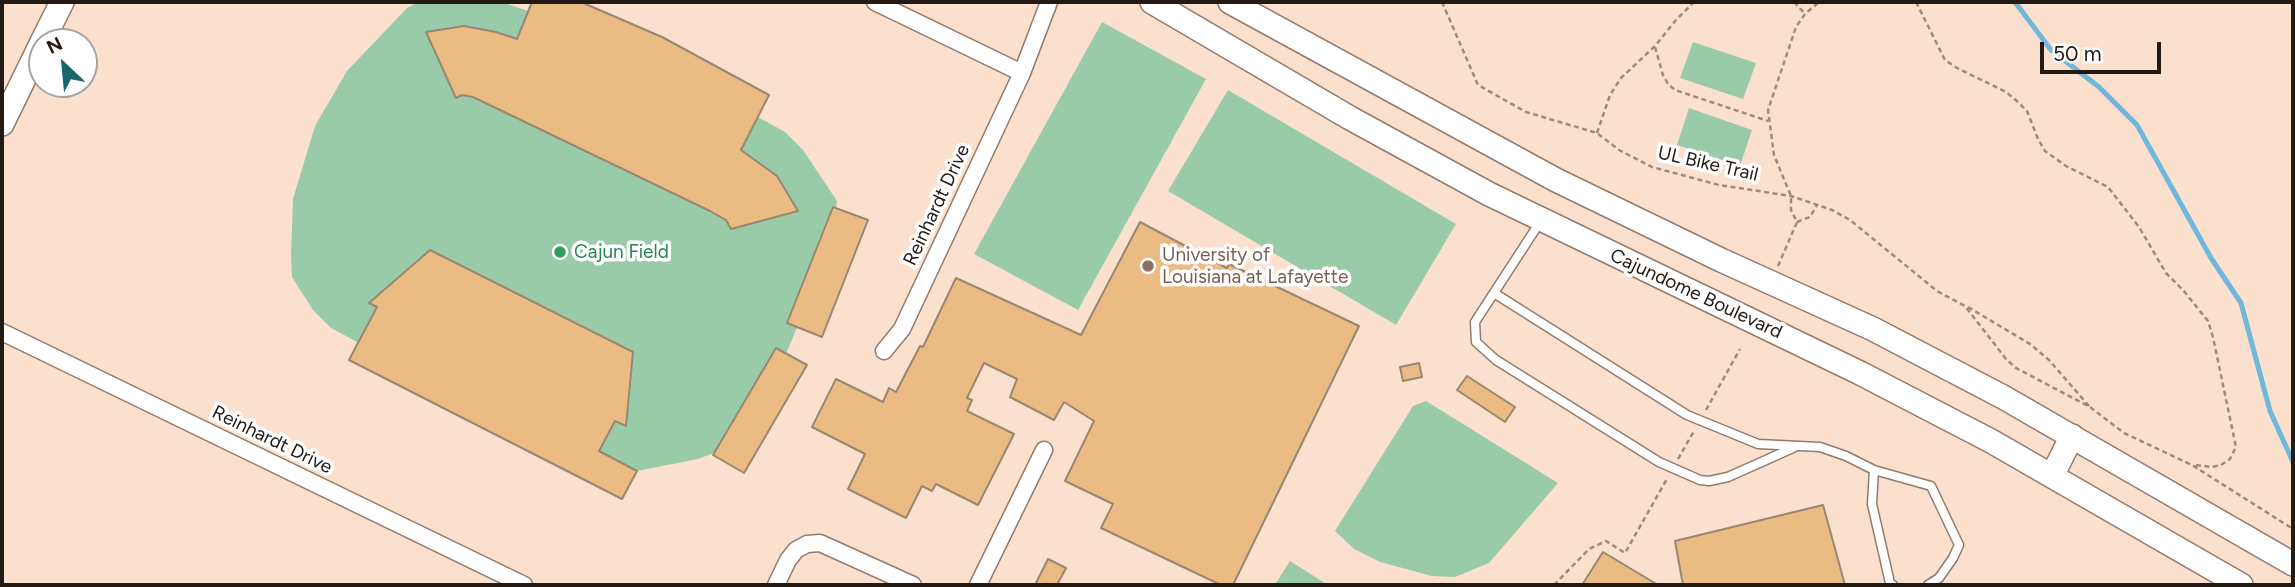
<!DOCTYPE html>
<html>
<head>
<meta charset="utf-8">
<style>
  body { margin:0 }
  #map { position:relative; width:2295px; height:587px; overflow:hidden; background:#fce0ce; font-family:Figtree,sans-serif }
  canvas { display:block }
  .frame { position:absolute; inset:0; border:4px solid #241a14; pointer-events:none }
  .north { position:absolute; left:28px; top:28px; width:70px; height:70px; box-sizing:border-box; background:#fff; border:2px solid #a7a3a1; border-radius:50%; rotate:334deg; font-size:19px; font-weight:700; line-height:28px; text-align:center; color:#241a14 }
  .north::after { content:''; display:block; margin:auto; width:24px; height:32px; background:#19666d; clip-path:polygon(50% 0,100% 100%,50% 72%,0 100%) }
  .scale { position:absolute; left:2040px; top:42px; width:121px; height:32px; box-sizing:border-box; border:4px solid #241a14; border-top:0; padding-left:9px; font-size:21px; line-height:24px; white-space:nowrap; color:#241a14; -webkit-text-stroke:5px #fff; paint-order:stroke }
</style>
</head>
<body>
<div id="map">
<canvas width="2295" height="587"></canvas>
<div class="frame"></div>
<div class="north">N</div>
<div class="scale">50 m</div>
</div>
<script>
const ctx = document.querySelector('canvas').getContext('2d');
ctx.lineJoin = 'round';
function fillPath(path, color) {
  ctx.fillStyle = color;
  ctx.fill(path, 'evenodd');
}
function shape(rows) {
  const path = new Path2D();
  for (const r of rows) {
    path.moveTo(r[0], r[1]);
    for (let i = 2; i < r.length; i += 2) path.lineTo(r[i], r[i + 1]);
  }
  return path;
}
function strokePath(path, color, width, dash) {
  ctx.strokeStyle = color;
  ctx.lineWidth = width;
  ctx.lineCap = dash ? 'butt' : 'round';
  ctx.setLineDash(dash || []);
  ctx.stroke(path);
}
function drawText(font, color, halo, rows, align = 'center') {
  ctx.font = font + ' Figtree,sans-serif';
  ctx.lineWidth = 7;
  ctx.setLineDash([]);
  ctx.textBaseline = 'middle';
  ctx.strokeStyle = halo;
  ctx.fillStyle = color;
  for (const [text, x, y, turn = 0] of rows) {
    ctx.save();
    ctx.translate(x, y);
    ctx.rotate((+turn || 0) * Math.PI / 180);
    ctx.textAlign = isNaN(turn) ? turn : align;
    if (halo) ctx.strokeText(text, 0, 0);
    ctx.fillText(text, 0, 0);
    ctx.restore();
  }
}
fillPath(shape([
  [419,2,502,2,528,11,532,2,581,2,662,37,769,95,758,117,785,132,803,150,837,201,831,249,778,372,727,448,698,459,637,471,622,499,349,360,357,342,331,328,313,310,292,277,291,255,293,199,315,126,347,71,407,8],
  [1102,22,1206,79,1078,310,974,254],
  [1693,42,1756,63,1743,99,1680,78],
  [1228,90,1456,224,1396,325,1168,191],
  [1689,108,1752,130,1740,166,1677,145],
  [1426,401,1558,483,1489,563,1455,577,1432,576,1380,562,1354,549,1335,531,1413,406],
  [1290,561,1328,585,1279,585,1276,583]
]), '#9acba9');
strokePath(shape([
  [2015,2,2051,50,2099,87,2137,125,2211,258,2241,303,2270,411,2293,462]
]), '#6eb8db', 5);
const building = shape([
  [532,2,581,2,662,37,769,95,741,150,777,176,798,211,731,229,726,220,710,211,473,97,462,95,456,98,426,32,464,26,496,32,517,39,532,2],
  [833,207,868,220,822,337,787,323,833,207],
  [1140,222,1227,268,1229,264,1359,326,1233,585,1221,585,1101,528,1113,504,1065,481,1094,421,1064,402,1054,420,1010,397,1017,379,984,363,967,398,972,400,967,411,1014,434,978,505,936,484,932,491,922,486,906,518,848,489,865,454,812,427,836,379,883,402,889,388,896,392,920,346,923,347,956,278,1081,335,1140,222],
  [430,250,633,352,626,426,615,421,599,451,637,471,622,499,349,360,377,307,369,303,430,250],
  [776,348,807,365,744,473,713,455,776,348],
  [1419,363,1422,377,1403,381,1400,367,1419,363],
  [1467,376,1515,407,1505,422,1457,390,1467,376],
  [1823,505,1845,585,1683,585,1675,541,1823,505],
  [1603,552,1658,585,1582,585,1603,552],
  [1048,559,1066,568,1057,585,1035,585,1048,559]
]);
fillPath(building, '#eabc84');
strokePath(building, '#9a8771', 2);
const lane = shape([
  [1540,222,1475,322,1476,342,1496,360,1659,462,1700,480,1709,481,1728,477,1795,447],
  [1494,293,1687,415,1758,444,1820,447,1846,456,1874,470,1931,486,1959,545,1953,558,1939,578,1928,585],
  [1874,470,1872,504,1890,583,1893,585]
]);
const street = shape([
  [875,2,1022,73],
  [2,332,524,585],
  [884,351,902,329,1022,73,1049,2],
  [776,585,788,560,796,550,807,544,820,543,913,585],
  [978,585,1044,450]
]);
const secondary = shape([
  [1152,2,1350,118,1489,194,1860,373,1991,441,2241,585],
  [1230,2,1556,180,1721,260,1873,329,2003,397,2293,564],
  [42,42,62,2],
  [2,124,42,42],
  [2052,476,2072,436]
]);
strokePath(lane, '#937a6a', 11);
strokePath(street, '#937a6a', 19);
strokePath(secondary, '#937a6a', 26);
strokePath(shape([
  [1442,2,1478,85,1526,112,1597,133,1619,150,1652,167,1719,185,1791,196,1832,210,1850,220,1937,291,1965,306,2006,359,2016,368,2090,407,2124,433,2192,465,2293,529],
  [1794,2,1805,14],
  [1916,2,1945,60,1957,68,2006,92,2018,102,2027,111,2038,139,2045,151,2066,166,2108,187,2139,227,2166,273,2183,290,2208,321,2213,337,2236,447,2230,459,2221,465,2212,467,2195,465],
  [1655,47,1663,75,1668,84,1675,90,1768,121],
  [1597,133,1610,95,1621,78,1655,46,1676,20,1694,2],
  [1797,222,1810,217,1817,205],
  [1778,266,1797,222,1791,210,1791,196,1774,155,1768,110,1796,27,1805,14,1819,2],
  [1968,307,2030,344,2049,360,2089,406],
  [1706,410,1740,349],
  [1678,459,1694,431],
  [1554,585,1589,549,1606,541,1625,553,1668,477]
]), '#9e8a7d', 2.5, [5, 3.5]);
strokePath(lane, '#fff', 8);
strokePath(street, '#fff', 16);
strokePath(secondary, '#fff', 23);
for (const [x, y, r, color] of [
  [560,252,7,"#2e9e5b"],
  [1148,266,7,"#8d6e63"]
]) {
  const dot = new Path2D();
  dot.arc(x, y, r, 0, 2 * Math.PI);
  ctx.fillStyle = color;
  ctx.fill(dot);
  strokePath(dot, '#fff', 2.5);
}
drawText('19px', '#241a14', '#fff', [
  ["UL Bike Trail",1708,164,13],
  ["Reinhardt Drive",937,205,-65],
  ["Cajundome Boulevard",1696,294,25],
  ["Reinhardt Drive",272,440,26]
]);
drawText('19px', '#27864d', '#fff', [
  ["Cajun Field",574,252]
], 'left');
drawText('19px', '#785e54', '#fff', [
  ["University of",1162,255],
  ["Louisiana at Lafayette",1162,277]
], 'left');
</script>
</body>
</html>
